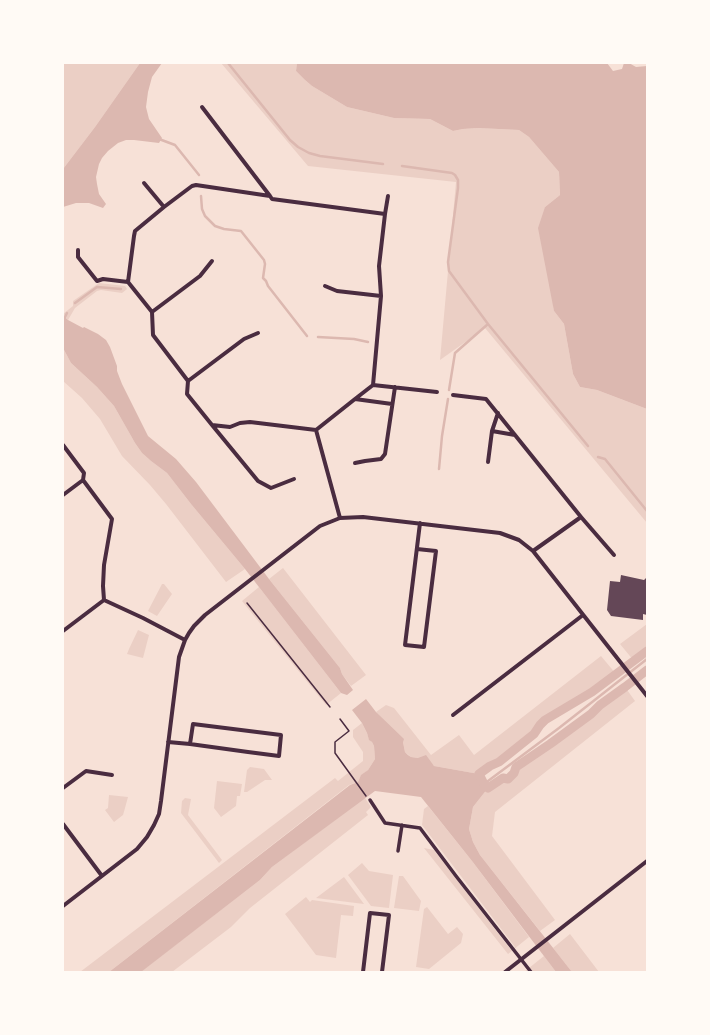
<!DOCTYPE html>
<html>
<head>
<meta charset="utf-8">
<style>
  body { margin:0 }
  #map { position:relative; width:710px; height:1035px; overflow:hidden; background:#f7e1d7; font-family:"DejaVu Sans",sans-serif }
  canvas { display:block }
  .frame { position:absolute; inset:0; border:64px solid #fffaf5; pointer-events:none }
</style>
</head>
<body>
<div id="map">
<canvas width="710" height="1035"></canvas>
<div class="frame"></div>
</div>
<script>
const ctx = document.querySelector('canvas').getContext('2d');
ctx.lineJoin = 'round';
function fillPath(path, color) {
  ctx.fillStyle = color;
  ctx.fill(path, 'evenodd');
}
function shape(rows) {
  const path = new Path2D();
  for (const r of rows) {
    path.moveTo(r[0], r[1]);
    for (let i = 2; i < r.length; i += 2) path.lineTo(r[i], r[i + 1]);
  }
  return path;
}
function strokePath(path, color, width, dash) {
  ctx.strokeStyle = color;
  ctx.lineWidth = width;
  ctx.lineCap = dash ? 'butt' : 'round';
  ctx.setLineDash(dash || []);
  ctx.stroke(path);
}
fillPath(shape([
  [63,63,140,63,95,127,63,169],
  [221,63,297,63,296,71,305,80,312,86,347,107,394,118,430,119,453,131,463,129,478,128,519,130,529,137,559,172,560,195,545,207,554,311,564,324,573,374,580,387,597,390,647,409,647,523,485,328,440,360,456,182,308,166],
  [99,283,125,286,127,289,122,293,101,290,97,291,75,308,68,320,63,314,73,306,73,301],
  [63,348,71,363,97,387,114,406,135,443,142,453,151,461,167,473,191,504,245,569,226,582,166,504,150,485,122,456,100,419,82,398,63,381],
  [283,568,366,675,351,686,342,674,340,668,269,579],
  [162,584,164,584,172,594,157,616,148,611],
  [259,587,341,693,326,705,242,601],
  [647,624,647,651,634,661,620,644],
  [138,630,149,635,143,658,127,654,129,649],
  [601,656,616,674,592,692,545,720,540,725,534,734,499,762,490,766,479,774,434,766,421,758,418,758,411,757,405,752,403,742,376,712,386,705,394,708,431,755,459,735,474,755],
  [625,687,635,701,495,812,492,836,555,920,540,931,480,855,473,842,469,829,473,807,488,788,503,778,508,779,514,773,516,767,550,744,591,714,600,705],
  [362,723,367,733,369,739,372,742,374,746,375,759,368,770,361,776,358,782,349,785,109,972,80,972,335,778,338,781,363,761,363,752,353,737,353,730],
  [250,767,264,769,272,780,265,780,247,792,244,792,247,770],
  [217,781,242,784,240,796,237,796,236,806,221,817,214,808],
  [109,795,128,797,125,808,123,815,114,822,105,810,108,808],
  [185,798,191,799,188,815,222,860,219,863,181,813,182,801],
  [365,798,371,807,366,812,368,815,250,908,231,927,172,972,140,972,260,880,272,867,361,800],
  [428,806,472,861,529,937,508,954,424,848,434,850,511,950,515,947,422,825,424,809],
  [362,863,369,871,393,875,389,908,371,906,348,875],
  [399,876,403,876,421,901,419,911,394,908],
  [344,877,364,904,316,898],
  [306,897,310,902,312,900,354,906,353,916,341,915,336,958,316,955,285,914],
  [427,907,448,934,457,927,463,934,461,943,429,969,416,967,424,909],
  [570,934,599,972,572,972,553,948],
  [544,956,556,972,524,972]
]), '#ebcfc5');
fillPath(shape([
  [140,63,162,63,152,77,148,92,146,107,149,119,162,138,159,143,134,140,126,140,118,143,108,151,102,158,99,164,96,177,97,184,99,194,106,204,103,208,89,203,76,203,63,207,63,169,95,127],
  [297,63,607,63,613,71,622,69,624,63,629,63,636,67,647,66,647,409,597,390,580,387,573,374,564,324,554,311,538,228,545,207,560,195,559,172,529,137,519,130,478,128,463,129,453,131,430,119,394,118,347,107,312,86,305,80,296,71],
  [63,315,68,320,83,328,84,327,98,334,106,340,110,347,117,366,117,371,122,384,148,436,176,459,196,482,269,579,340,668,342,674,353,690,347,695,341,693,245,569,191,504,167,473,151,461,142,453,135,443,114,406,97,387,71,363,63,348],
  [366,699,376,712,404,739,403,742,405,752,408,755,411,757,418,758,426,755,434,766,479,774,488,788,473,807,469,829,473,842,480,855,572,972,556,972,472,861,421,797,375,791,272,867,260,880,141,972,109,972,350,785,358,782,361,775,368,770,375,759,374,746,372,742,369,740,367,733,362,723,352,710]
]), '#dcb8b0');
strokePath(shape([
  [228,63,290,140,298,147,309,153,320,156,383,164],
  [159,139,175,145,199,175],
  [402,166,452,173,455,175,458,180,458,188,448,262,449,271,488,324,588,446],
  [201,196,202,209,205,216,215,226,224,229,241,231,264,260,265,264,263,278,266,281,268,286,307,336],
  [75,303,97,287,121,289],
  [63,321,67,313],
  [318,337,354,339,368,342],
  [449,390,455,353,488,324],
  [598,457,605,459,647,511],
  [439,469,442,436,448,399],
  [484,784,559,728,647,659]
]), '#dcb8b0', 2.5);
strokePath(shape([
  [647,651,592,692,545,720,540,725,534,734,499,762,490,766,479,774,484,784,488,788,503,778,508,779,514,773,516,767,550,744,591,714,600,705,625,687,647,670]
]), '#dcb8b0', 9);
fillPath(shape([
  [621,575,644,580,647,577,647,615,643,614,643,620,611,616,607,610,610,581,620,582]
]), '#644757');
strokePath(shape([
  [247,603,330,707],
  [340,719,349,731,335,742,335,753,366,796]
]), '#4a2c40', 1.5);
strokePath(shape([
  [370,800,385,823,420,828,456,876,531,972],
  [398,851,402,825]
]), '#4a2c40', 3.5);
strokePath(shape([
  [202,107,270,196],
  [144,183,164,207],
  [385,214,388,196],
  [78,250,78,257,97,281,103,279,128,282],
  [325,286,337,291,381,296],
  [152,312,200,276,212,261],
  [188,381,244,339,258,333],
  [373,385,437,392],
  [453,395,486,399,581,517,533,551],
  [212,425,258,481,271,488,294,479],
  [316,430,355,399],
  [492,431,515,435],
  [63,445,84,473,83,480,112,519,104,565,103,586,104,600],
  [488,462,492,431,498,413],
  [355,463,365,461,381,459,385,454,395,387],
  [63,495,83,480],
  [581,517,614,555],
  [340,518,316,430,250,422,240,423,230,427,212,425,187,394,188,381,153,335,152,312,128,282,134,236,135,231,164,207,192,186,196,185,270,196,272,199,385,214,379,266,381,296,373,385,355,399,392,404],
  [417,549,436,551,424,647,405,645,420,523],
  [63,631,104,600,143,618,185,640],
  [453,715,583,615],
  [168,742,190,744,248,752,279,756,281,735,193,724,190,744],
  [63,788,86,771,112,775],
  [63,824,102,876],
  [63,906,137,849,147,837,154,825,159,814,161,801,179,657,185,640,189,633,194,626,205,615,320,526,340,518,363,517,500,533,519,540,533,551,647,696],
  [363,972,370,913,389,915,382,972],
  [505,972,647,861]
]), '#4a2c40', 4);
</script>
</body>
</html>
